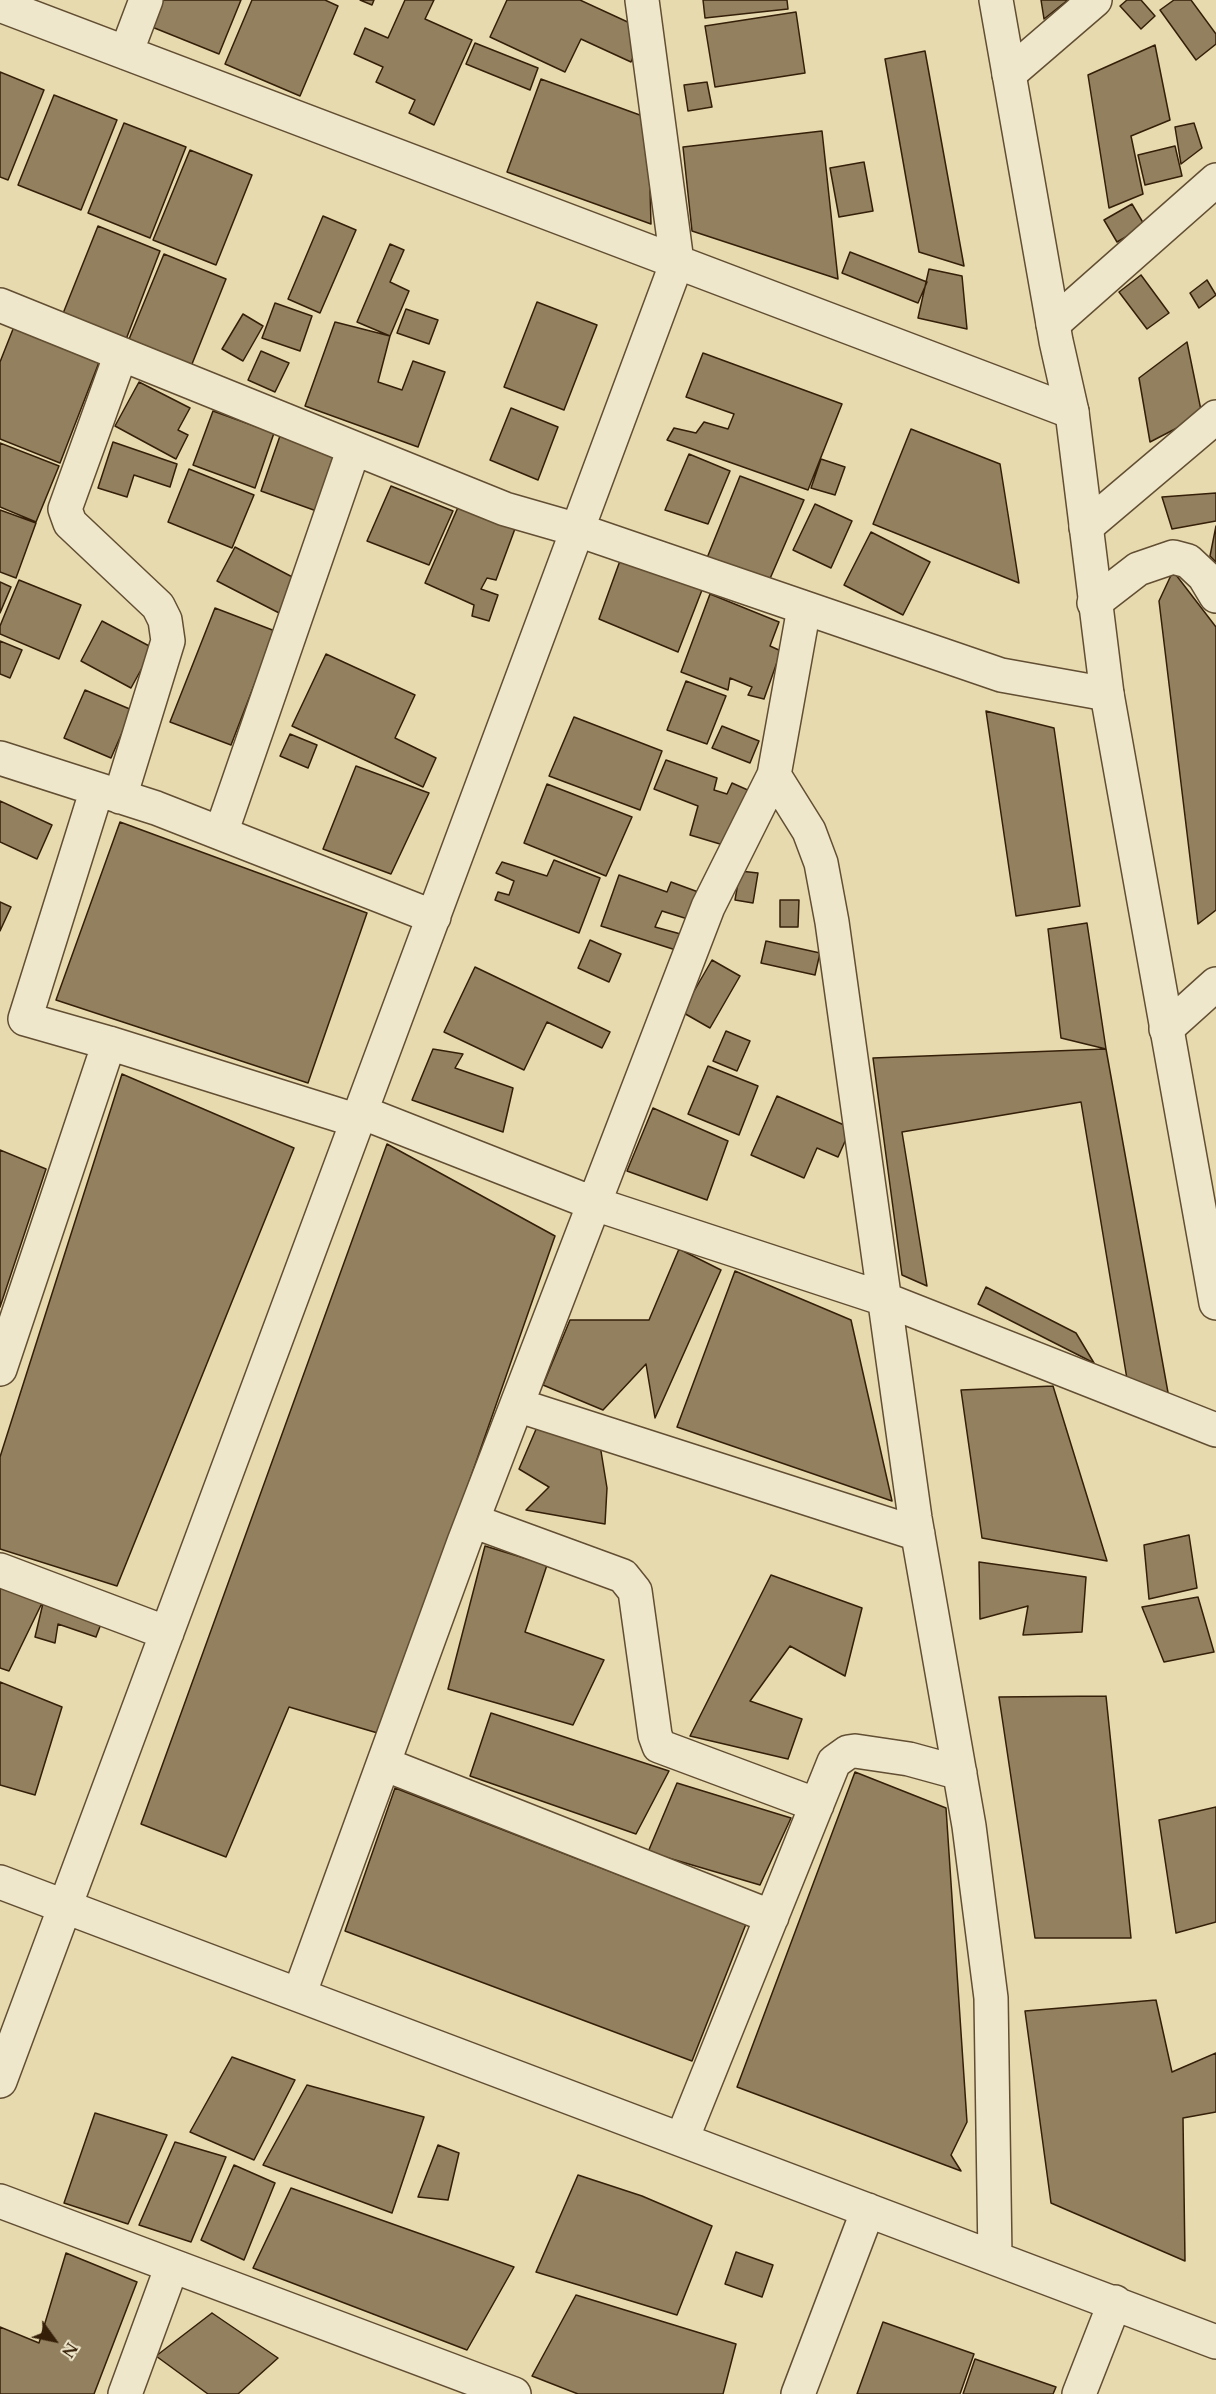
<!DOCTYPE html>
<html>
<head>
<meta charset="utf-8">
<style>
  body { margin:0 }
  #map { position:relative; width:1216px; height:2394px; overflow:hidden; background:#e7daaf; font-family:Cardo,serif }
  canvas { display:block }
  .north { position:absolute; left:24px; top:2310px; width:60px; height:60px; -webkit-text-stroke:4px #efe7cb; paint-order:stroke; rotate:123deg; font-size:16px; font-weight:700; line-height:24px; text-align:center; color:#351f08 }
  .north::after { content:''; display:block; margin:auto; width:21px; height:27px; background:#351f08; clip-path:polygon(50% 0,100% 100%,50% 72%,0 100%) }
</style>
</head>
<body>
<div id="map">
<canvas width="1216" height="2394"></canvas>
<div class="north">N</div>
</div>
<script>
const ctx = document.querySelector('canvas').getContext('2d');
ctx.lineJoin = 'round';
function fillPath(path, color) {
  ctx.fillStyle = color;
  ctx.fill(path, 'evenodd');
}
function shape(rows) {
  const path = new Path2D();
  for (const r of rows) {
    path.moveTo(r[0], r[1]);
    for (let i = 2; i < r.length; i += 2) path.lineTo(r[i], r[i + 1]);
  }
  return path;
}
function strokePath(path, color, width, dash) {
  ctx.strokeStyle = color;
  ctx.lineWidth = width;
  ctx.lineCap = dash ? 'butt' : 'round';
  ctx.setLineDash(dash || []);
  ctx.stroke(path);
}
const building = shape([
  [163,0,241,0,219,54,152,27,163,0],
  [252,0,325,0,338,6,300,96,225,64,252,0],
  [360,0,374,0,372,5,360,0],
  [405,0,434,0,425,19,472,40,434,125,409,113,415,100,376,82,383,67,354,54,365,28,388,38,405,0],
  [507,0,580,0,645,30,631,62,581,39,565,72,490,37,507,0],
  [703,0,787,0,788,9,705,18,703,0],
  [1041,0,1068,0,1044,19,1041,0],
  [1127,0,1141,0,1155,16,1141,29,1120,6,1127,0],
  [1174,0,1191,0,1216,34,1216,44,1196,60,1160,10,1174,0],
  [796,12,805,73,715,87,705,26,796,12],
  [475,43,538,68,530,90,466,64,475,43],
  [1155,45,1170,120,1131,136,1143,194,1109,208,1088,75,1155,45],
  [925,51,964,266,919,252,885,59,925,51],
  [0,72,44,90,8,180,0,177,0,72],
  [541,79,648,118,651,224,507,172,541,79],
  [707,82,712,107,688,111,684,85,707,82],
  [54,95,117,120,81,210,18,185,54,95],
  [124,123,186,147,150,238,88,213,124,123],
  [1194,123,1202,148,1181,164,1175,127,1194,123],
  [822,131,838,279,692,231,683,147,822,131],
  [1175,146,1182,176,1145,185,1138,155,1175,146],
  [190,150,252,175,216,265,153,240,190,150],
  [864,162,873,211,839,217,830,168,864,162],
  [1132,204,1145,226,1117,242,1104,220,1132,204],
  [323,216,356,230,320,313,288,299,323,216],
  [98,226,160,251,125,342,62,316,98,226],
  [390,244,404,250,390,282,409,291,390,336,357,322,390,244],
  [850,252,927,282,918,303,842,273,850,252],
  [164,254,226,279,190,369,127,344,164,254],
  [929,269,962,276,967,329,918,318,929,269],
  [1141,275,1169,313,1147,329,1119,292,1141,275],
  [1207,280,1216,295,1199,308,1190,293,1207,280],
  [537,302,597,325,564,410,504,387,537,302],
  [275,303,312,316,300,351,262,338,275,303],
  [406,309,438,320,429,344,397,333,406,309],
  [243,314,263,326,243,361,222,349,243,314],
  [17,319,103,352,60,463,0,439,0,362,17,319],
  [335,322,390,336,378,382,402,390,413,361,445,372,418,447,305,406,335,322],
  [1187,342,1202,415,1150,442,1139,378,1187,342],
  [261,351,289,363,275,392,248,380,261,351],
  [703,353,842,404,808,490,667,440,674,428,696,433,704,422,728,429,734,414,686,397,703,353],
  [139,382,190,408,178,430,188,435,176,459,115,426,139,382],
  [511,408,558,427,538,480,490,460,511,408],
  [213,411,274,433,255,488,193,465,213,411],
  [911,429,1000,464,1019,583,873,524,911,429],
  [281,433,342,454,322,513,261,491,281,433],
  [113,442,177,464,170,487,134,475,127,497,98,488,113,442],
  [0,443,59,466,36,522,0,507,0,443],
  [689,454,730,471,708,524,665,510,689,454],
  [821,459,845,467,835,495,811,488,821,459],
  [189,469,254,495,232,548,168,522,189,469],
  [740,476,804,500,769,581,707,558,740,476],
  [391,486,453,511,429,565,367,541,391,486],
  [1216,493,1216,521,1172,529,1162,497,1216,493],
  [815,504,852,521,831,568,793,550,815,504],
  [459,505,516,526,496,580,487,578,481,589,498,595,489,621,472,616,474,605,425,583,459,505],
  [0,510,36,523,16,578,0,572,0,510],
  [1216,526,1216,562,1210,556,1216,526],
  [871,532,930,562,903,615,844,585,871,532],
  [235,547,300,581,283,615,217,581,235,547],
  [621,558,702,590,678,652,599,619,621,558],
  [1173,571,1216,627,1216,910,1198,924,1159,601,1173,571],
  [19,580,81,605,59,659,0,634,0,626,19,580],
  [0,582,11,587,0,613,0,582],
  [710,594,779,622,770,646,781,651,764,699,748,695,752,687,730,678,728,690,681,672,710,594],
  [215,608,275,631,231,745,170,722,215,608],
  [102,621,153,648,131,688,81,661,102,621],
  [0,641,22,650,10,678,0,674,0,641],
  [326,654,415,695,395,738,436,758,423,787,292,726,326,654],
  [686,681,726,696,707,744,667,730,686,681],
  [85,690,132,710,111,758,64,738,85,690],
  [986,711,1054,728,1080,906,1016,916,986,711],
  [574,717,662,751,640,810,549,776,574,717],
  [722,726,759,741,750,763,712,748,722,726],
  [290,734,317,745,308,768,280,756,290,734],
  [666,760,717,778,714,790,727,794,732,783,750,791,730,847,690,835,698,806,654,789,666,760],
  [356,766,429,793,391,874,323,849,356,766],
  [547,784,632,817,606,876,524,843,547,784],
  [0,801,52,825,37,859,0,842,0,801],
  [120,822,367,913,308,1083,56,1000,120,822],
  [554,860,600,878,579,933,495,900,498,892,509,895,514,881,496,873,502,862,547,876,554,860],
  [740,871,758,873,753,903,735,900,740,871],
  [619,875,667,892,671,882,701,893,691,920,662,911,655,927,688,936,682,952,601,926,619,875],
  [780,900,799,900,798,927,780,927,780,900],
  [0,902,11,907,0,931,0,902],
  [1087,923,1106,1049,1061,1038,1048,929,1087,923],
  [590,940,621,954,609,982,578,968,590,940],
  [766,941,820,953,815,975,761,963,766,941],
  [712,960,740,976,710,1028,682,1012,712,960],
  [475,967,610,1032,602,1048,547,1022,524,1070,444,1032,475,967],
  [726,1031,750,1041,737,1071,713,1061,726,1031],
  [433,1049,463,1054,455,1068,513,1088,503,1132,412,1100,433,1049],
  [1106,1049,1169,1398,1127,1379,1081,1102,902,1132,927,1286,902,1275,873,1058,1106,1049],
  [708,1066,758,1086,739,1135,688,1114,708,1066],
  [122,1074,294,1148,117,1586,0,1549,0,1457,122,1074],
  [777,1096,851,1128,838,1157,817,1148,804,1178,751,1155,777,1096],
  [653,1108,728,1141,707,1200,627,1171,653,1108],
  [387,1144,555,1236,381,1734,289,1707,226,1857,141,1824,387,1144],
  [0,1150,46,1169,0,1307,0,1150],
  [679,1249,721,1270,655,1418,646,1364,603,1410,543,1385,570,1320,649,1320,679,1249],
  [735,1271,851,1320,892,1501,677,1427,735,1271],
  [986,1287,1076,1333,1094,1363,978,1304,986,1287],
  [1053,1386,1107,1561,982,1538,961,1390,1053,1386],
  [537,1427,600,1445,607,1488,605,1524,526,1510,549,1487,519,1469,537,1427],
  [1189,1535,1197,1588,1149,1599,1144,1545,1189,1535],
  [485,1546,547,1565,525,1632,604,1660,573,1725,448,1689,485,1546],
  [979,1562,1086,1577,1082,1632,1023,1635,1028,1606,980,1619,979,1562],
  [771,1575,862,1608,845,1676,790,1646,750,1701,802,1719,788,1759,690,1736,771,1575],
  [0,1580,44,1599,9,1671,0,1668,0,1580],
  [1198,1597,1214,1652,1164,1662,1142,1607,1198,1597],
  [44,1599,104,1616,96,1637,58,1624,55,1643,35,1637,44,1599],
  [0,1682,62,1707,35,1795,0,1785,0,1682],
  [1106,1696,1131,1938,1035,1938,999,1697,1106,1696],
  [491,1713,669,1771,636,1834,470,1776,491,1713],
  [855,1772,946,1808,967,2122,951,2155,961,2171,737,2087,855,1772],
  [677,1783,791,1818,760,1885,648,1852,677,1783],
  [395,1788,746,1924,692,2061,345,1931,395,1788],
  [1216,1807,1216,1922,1176,1933,1159,1820,1216,1807],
  [1156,2000,1172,2072,1216,2053,1216,2112,1183,2118,1185,2261,1051,2203,1025,2011,1156,2000],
  [232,2057,295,2080,254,2160,190,2132,232,2057],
  [307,2085,424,2117,392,2213,263,2165,307,2085],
  [95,2113,167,2135,128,2224,64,2203,95,2113],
  [175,2142,226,2157,191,2242,139,2225,175,2142],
  [438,2145,459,2153,448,2200,418,2197,438,2145],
  [234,2165,275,2183,244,2260,201,2240,234,2165],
  [578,2175,642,2196,712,2226,677,2315,536,2272,578,2175],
  [291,2188,514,2267,467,2350,253,2268,291,2188],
  [736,2252,773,2265,762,2297,725,2284,736,2252],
  [66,2253,137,2282,94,2394,0,2394,0,2327,39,2343,66,2253],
  [576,2295,736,2344,723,2394,578,2394,532,2376,576,2295],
  [212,2313,278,2358,238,2394,208,2394,156,2356,212,2313],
  [883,2322,974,2354,960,2394,857,2394,883,2322],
  [975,2359,1056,2387,1053,2394,963,2394,975,2359]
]);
fillPath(building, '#92805f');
strokePath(building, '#351f08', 1.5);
const minor = shape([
  [0,5,1072,412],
  [126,53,146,0],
  [1009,74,1095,0],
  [0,305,505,509,578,530,1001,675,1107,694],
  [1053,324,1216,180],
  [1086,527,1216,417],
  [1094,603,1138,569,1173,557,1188,561,1204,576,1216,596],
  [804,608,774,775,809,831,821,863,832,922,915,1518,969,1826,991,1998,995,2258],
  [0,758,156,808,434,917],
  [97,789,25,1019,109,1043,358,1121],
  [120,797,168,641,165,620,158,606,70,523,65,509,121,354],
  [221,833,354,448],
  [1166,1029,1216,984],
  [361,1112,595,1204,884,1299,1216,1430],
  [0,1369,109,1043],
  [517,1405,918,1534],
  [473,1521,623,1576,635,1591,655,1735,659,1746,817,1805],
  [0,1570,167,1633],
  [384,1764,772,1917],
  [0,1882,1216,2342],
  [299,1995,464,1542,708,907,774,775],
  [0,2081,677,262,642,0],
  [682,2139,834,1762,848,1752,855,1751,909,1759,960,1773],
  [0,2201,514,2394],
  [125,2394,172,2266],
  [798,2394,868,2210],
  [1079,2394,1115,2302]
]);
const tertiary = shape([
  [996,0,1056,341,1072,412,1107,694,1216,1303]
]);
strokePath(minor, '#624e32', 36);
strokePath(tertiary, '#624e32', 36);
strokePath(minor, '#efe7cb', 33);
strokePath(tertiary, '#efe7cb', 33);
</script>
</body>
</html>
